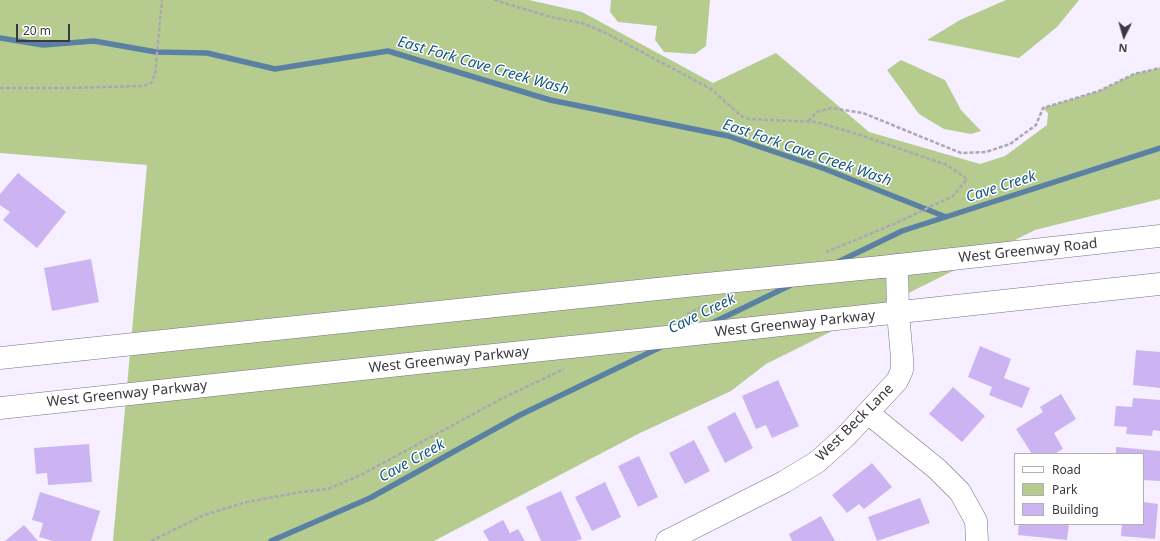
<!DOCTYPE html>
<html>
<head>
<meta charset="utf-8">
<style>
  body { margin:0 }
  #map { position:relative; width:1160px; height:541px; overflow:hidden; background:#f5efff; font-family:"Noto Sans",sans-serif }
  canvas { display:block }
  .legend { position:absolute; left:1014px; top:453px; width:130px; height:72px; box-sizing:border-box; background:#fff; border:1px solid #b1afb3; margin:0; padding:5px 7px; list-style:none; font-size:12px; color:#3b3741 }
  .legend li { display:flex; align-items:center; gap:8px; height:20px }
  .legend b { width:20px; border:1px solid #b1afb3 }
  .north { position:absolute; left:1104px; top:16px; width:40px; height:40px; -webkit-text-stroke:3px #fff; paint-order:stroke; rotate:185deg; font-size:11px; font-weight:700; line-height:16px; text-align:center; color:#3b3741 }
  .north::after { content:''; display:block; margin:auto; width:14px; height:18px; background:#3b3741; clip-path:polygon(50% 0,100% 100%,50% 72%,0 100%) }
  .scale { position:absolute; left:16px; top:24px; width:54px; height:18px; box-sizing:border-box; border:2px solid #3b3741; border-top:0; padding-left:5px; font-size:12px; line-height:14px; white-space:nowrap; color:#3b3741; -webkit-text-stroke:3px #fff; paint-order:stroke }
</style>
</head>
<body>
<div id="map">
<canvas width="1160" height="541"></canvas>
<ul class="legend">
<li><b style="height:5px;background:#fff"></b>Road</li>
<li><b style="height:11px;background:#b5cc8e"></b>Park</li>
<li><b style="height:11px;background:#ccb4f3"></b>Building</li>
</ul>
<div class="north">N</div>
<div class="scale">20 m</div>
</div>
<script>
const ctx = document.querySelector('canvas').getContext('2d');
ctx.lineJoin = 'round';
function fillPath(path, color) {
  ctx.fillStyle = color;
  ctx.fill(path, 'evenodd');
}
function shape(rows) {
  const path = new Path2D();
  for (const r of rows) {
    path.moveTo(r[0], r[1]);
    for (let i = 2; i < r.length; i += 2) path.lineTo(r[i], r[i + 1]);
  }
  return path;
}
function strokePath(path, color, width, dash) {
  ctx.strokeStyle = color;
  ctx.lineWidth = width;
  ctx.lineCap = dash ? 'butt' : 'round';
  ctx.setLineDash(dash || []);
  ctx.stroke(path);
}
function drawText(font, color, halo, rows, align = 'center') {
  ctx.font = font + ' "Noto Sans",sans-serif';
  ctx.lineWidth = 3;
  ctx.setLineDash([]);
  ctx.textBaseline = 'middle';
  ctx.strokeStyle = halo;
  ctx.fillStyle = color;
  for (const [text, x, y, turn = 0] of rows) {
    ctx.save();
    ctx.translate(x, y);
    ctx.rotate((+turn || 0) * Math.PI / 180);
    ctx.textAlign = isNaN(turn) ? turn : align;
    if (halo) ctx.strokeText(text, 0, 0);
    ctx.fillText(text, 0, 0);
    ctx.restore();
  }
}
fillPath(shape([
  [0,0,529,0,582,12,713,83,776,53,869,132,980,164,1005,156,1047,125,1048,113,1043,108,1099,91,1134,74,1160,68,1160,199,1035,230,766,364,731,391,640,433,434,541,113,541,147,165,0,153],
  [611,0,710,0,706,46,695,54,664,52,655,40,657,26,618,22,610,12],
  [1006,0,1079,0,1057,27,1019,58,927,40,960,20],
  [901,60,945,80,961,110,981,131,971,134,944,129,919,114,887,70]
]), '#b5cc8e');
strokePath(shape([
  [0,38,43,45,94,41,156,52,207,53,275,69,388,51,550,100,728,136,825,169,946,217],
  [836,263,902,231,1160,148],
  [710,324,791,285],
  [271,541,370,498,520,415,663,346]
]), '#5a81a4', 5.5);
fillPath(shape([
  [18,173,66,212,37,248,3,220,10,212,0,205,0,194],
  [91,259,99,302,52,311,44,268],
  [980,346,1011,359,1004,378,1030,388,1022,408,989,395,992,387,968,377],
  [1136,350,1160,352,1160,388,1133,385],
  [778,380,799,426,772,438,766,425,756,429,742,396],
  [953,387,985,416,962,442,929,414],
  [1061,394,1076,419,1054,433,1063,449,1054,454,1032,454,1016,429,1043,412,1040,407],
  [1133,398,1160,400,1160,431,1153,430,1152,436,1126,434,1127,427,1114,426,1116,406,1132,407],
  [735,412,753,448,725,463,707,427],
  [694,440,710,471,685,484,669,453],
  [89,444,92,482,48,485,47,473,36,474,34,448],
  [1116,447,1160,451,1160,481,1143,480,1143,454,1116,454],
  [639,456,658,497,638,507,618,466],
  [872,463,892,487,864,509,859,504,847,513,832,495],
  [605,482,621,517,592,531,575,497],
  [561,491,582,539,576,541,541,541,526,507],
  [40,492,100,511,91,541,53,541,39,537,43,523,32,520],
  [920,498,930,523,877,541,868,517],
  [1143,502,1158,504,1155,539,1121,536,1122,524,1143,524],
  [821,516,835,541,792,541,789,534],
  [503,520,510,533,518,529,525,541,489,541,483,531],
  [1019,524,1069,524,1067,540,1018,535],
  [24,525,38,541,5,541]
]), '#ccb4f3');
const minor = shape([
  [868,413,937,469,960,492,976,521,977,541],
  [667,541,784,482,817,462,846,436,897,381,902,370,902,358,898,313]
]);
const major = shape([
  [897,265,898,313],
  [881,267,1160,236],
  [753,328,1160,284],
  [0,358,686,286],
  [0,408,427,362]
]);
strokePath(minor, '#797188', 23);
strokePath(major, '#797188', 23);
strokePath(shape([
  [494,0,551,17,582,23,606,33,711,89,741,116,749,119,816,122,857,134,947,165,967,179,953,196,894,224,826,252],
  [0,88,66,88,144,86,152,82,155,74,162,0],
  [808,121,817,112,831,108,863,113,961,153,986,152,1010,144,1036,125,1043,108,1099,91,1134,74,1160,68],
  [687,314,706,305],
  [151,541,204,515,247,502,301,492,328,489,361,475,501,399,564,369]
]), '#aca7b4', 2.5, [4, 2]);
strokePath(minor, '#fff', 22);
strokePath(major, '#fff', 22);
const majorBridge = shape([
  [686,286,881,267],
  [427,362,753,328]
]);
strokePath(majorBridge, '#797188', 23, []);
strokePath(majorBridge, '#fff', 22);
drawText('14px', '#3b3741', '#fff', [
  ["West Greenway Road",1028,251,-6],
  ["West Greenway Parkway",795,324,-6],
  ["West Greenway Parkway",449,360,-6],
  ["West Greenway Parkway",127,394,-6],
  ["West Beck Lane",855,423,-45]
]);
drawText('italic 15px', '#165884', '#fff', [
  ["East Fork Cave Creek Wash",483,66,16],
  ["East Fork Cave Creek Wash",807,153,19],
  ["Cave Creek",1001,187,-18],
  ["Cave Creek",702,314,-26],
  ["Cave Creek",412,461,-29]
]);
</script>
</body>
</html>
